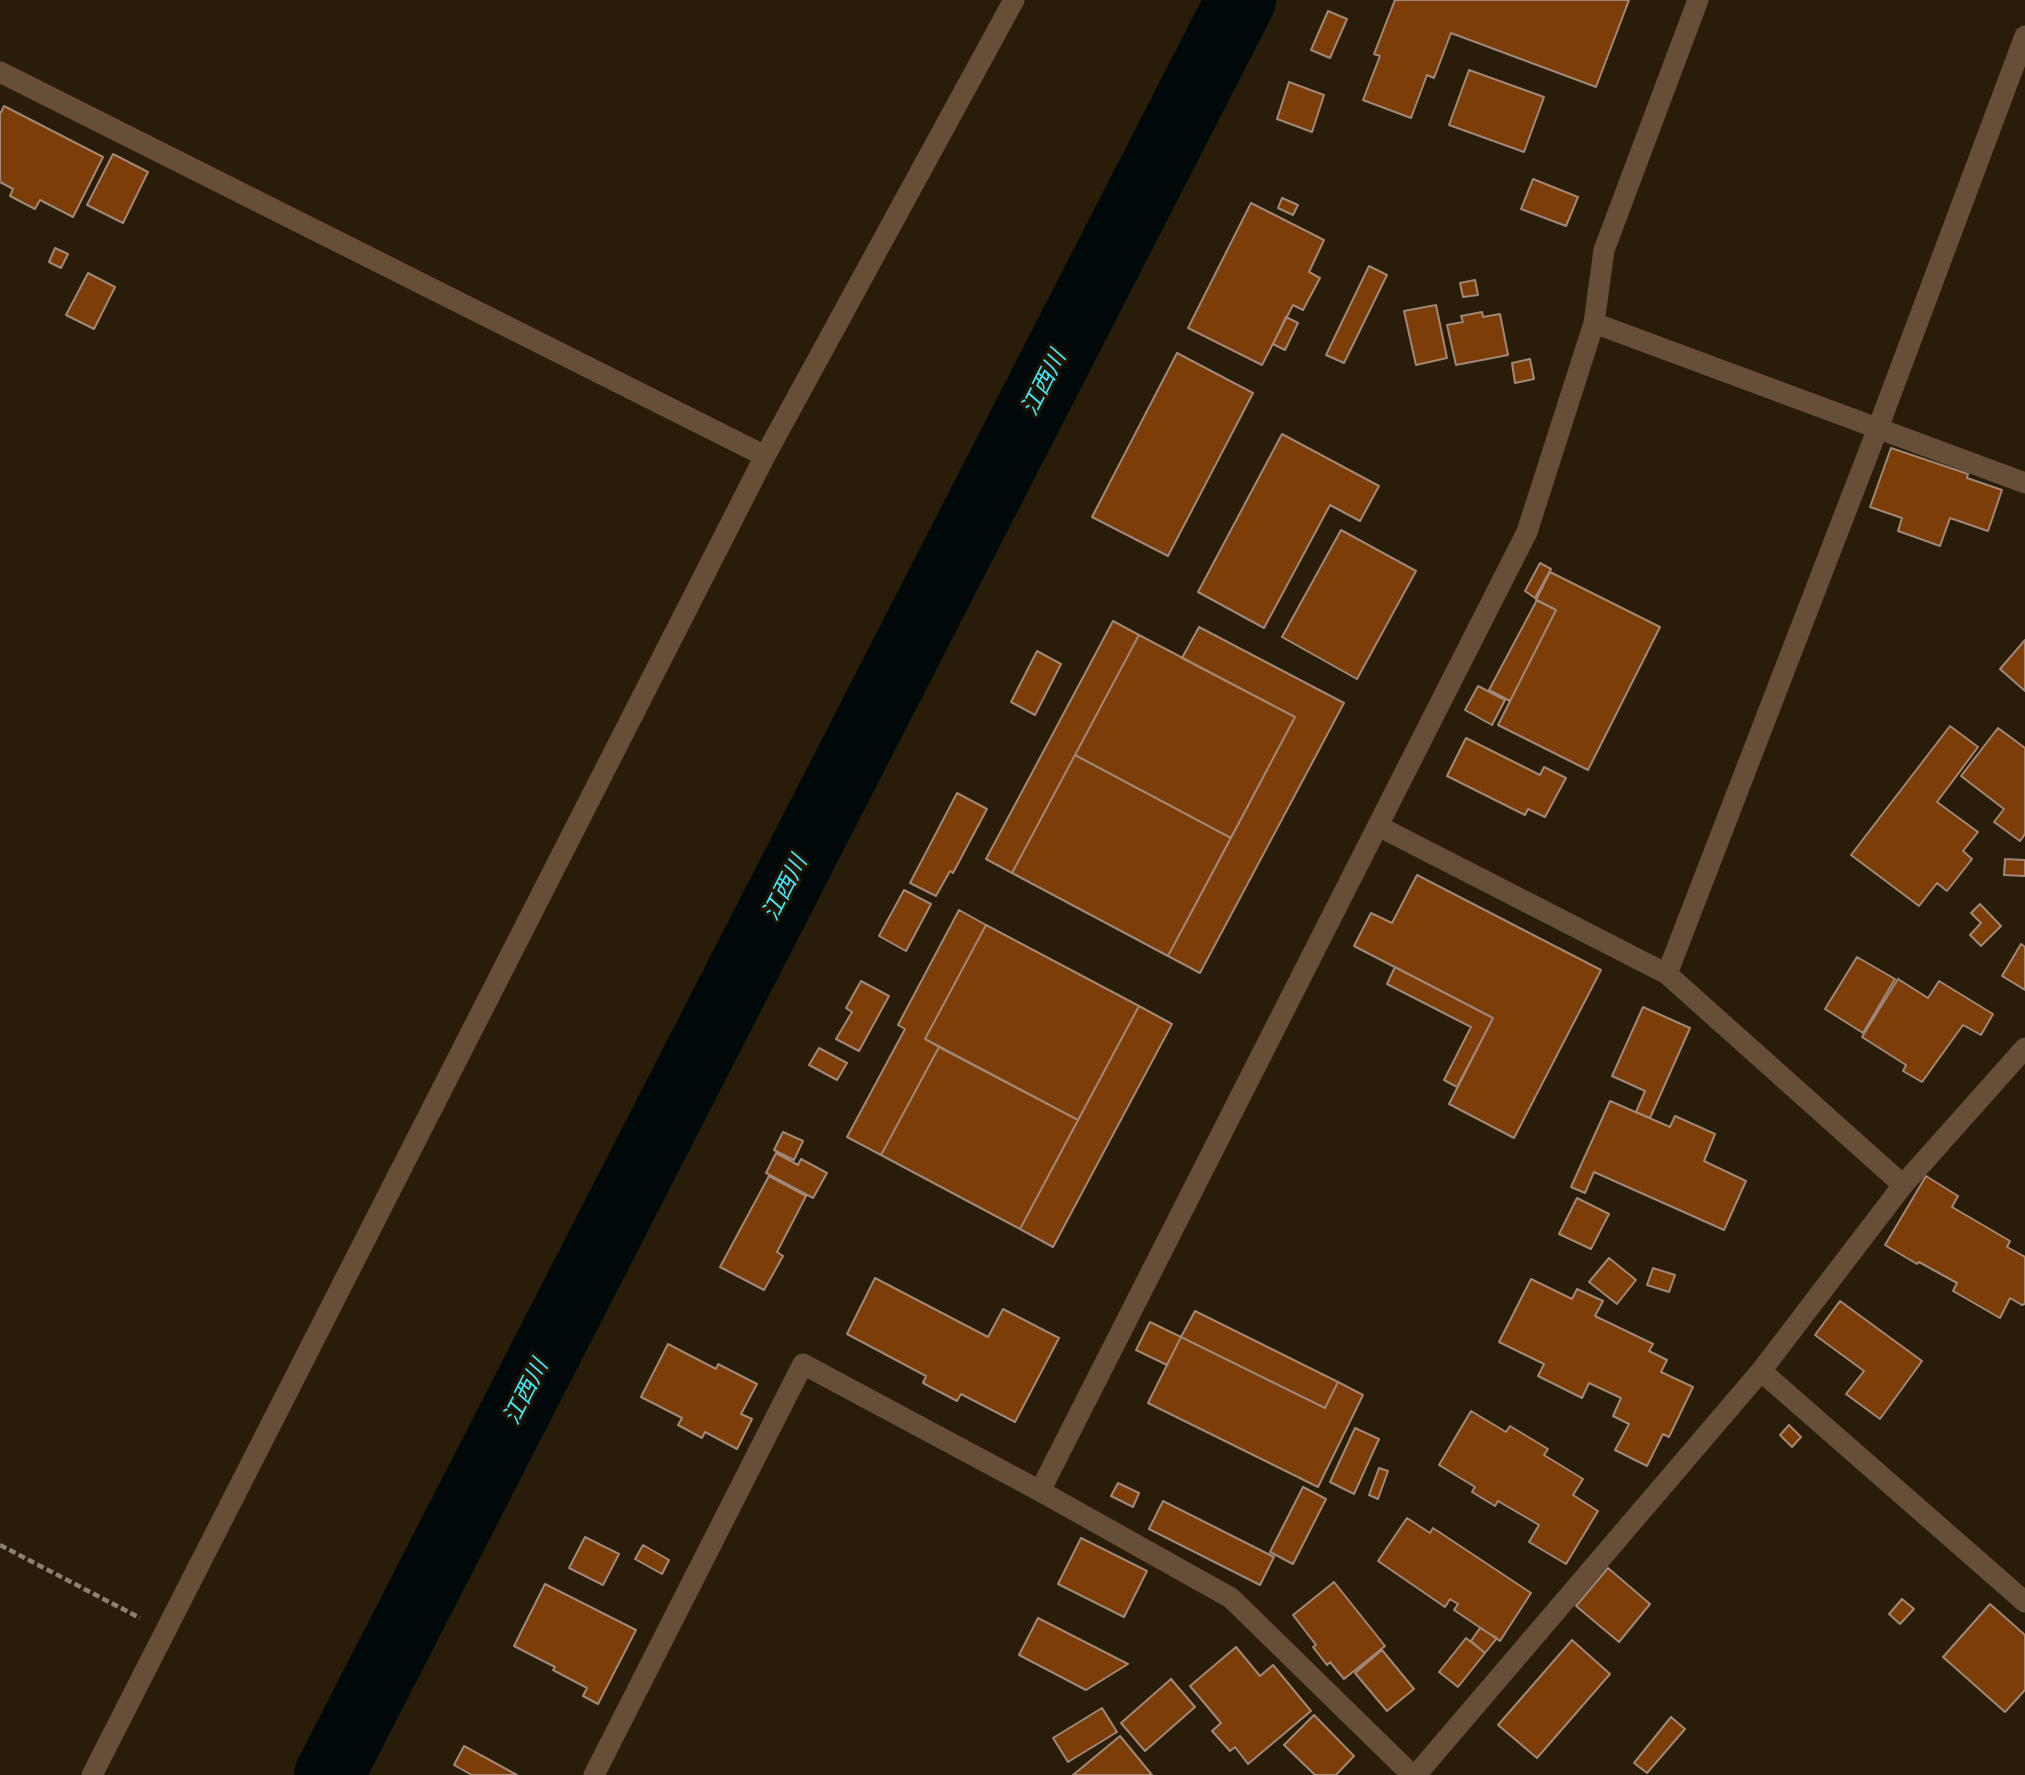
<!DOCTYPE html>
<html>
<head>
<meta charset="utf-8">
<style>
  body { margin:0 }
  canvas { display:block; background:#291d09 }
</style>
</head>
<body>
<canvas width="2025" height="1775"></canvas>
<script>
const ctx = document.querySelector('canvas').getContext('2d');
ctx.lineJoin = 'round';
function shape(rows) {
  const path = new Path2D();
  for (const r of rows) {
    path.moveTo(r[0], r[1]);
    for (let i = 2; i < r.length; i += 2) path.lineTo(r[i], r[i + 1]);
  }
  return path;
}
function strokePath(path, color, width, dash) {
  ctx.strokeStyle = color;
  ctx.lineWidth = width;
  ctx.lineCap = dash ? 'butt' : 'round';
  ctx.setLineDash(dash || []);
  ctx.stroke(path);
}
function fillPath(path, color) {
  ctx.fillStyle = color;
  ctx.fill(path, 'evenodd');
}
function drawText(font, color, halo, rows, align = 'center') {
  ctx.font = font + ' Raleway,"Noto Sans JP",sans-serif';
  ctx.lineWidth = 6;
  ctx.setLineDash([]);
  ctx.textBaseline = 'middle';
  ctx.strokeStyle = halo;
  ctx.fillStyle = color;
  for (const [text, x, y, turn = 0] of rows) {
    ctx.save();
    ctx.translate(x, y);
    ctx.rotate((+turn || 0) * Math.PI / 180);
    ctx.textAlign = isNaN(turn) ? turn : align;
    if (halo) ctx.strokeText(text, 0, 0);
    ctx.fillText(text, 0, 0);
    ctx.restore();
  }
}
strokePath(shape([
  [329,1775,1241,0]
]), '#00080a', 70);
const building = shape([
  [1395,0,1629,0,1596,87,1451,33,1434,78,1427,75,1411,118,1363,100,1380,56,1374,54,1395,0],
  [1328,11,1347,19,1330,58,1311,50,1328,11],
  [1469,70,1544,97,1524,152,1449,125,1469,70],
  [1289,82,1324,95,1312,132,1277,119,1289,82],
  [4,106,103,157,73,217,40,200,35,209,10,196,13,189,0,182,0,114,4,106],
  [113,154,148,172,123,223,87,205,113,154],
  [1533,179,1578,197,1566,226,1521,209,1533,179],
  [1282,198,1298,205,1293,215,1278,208,1282,198],
  [1251,203,1324,240,1309,272,1320,278,1303,310,1293,305,1262,365,1188,328,1251,203],
  [55,248,68,254,61,268,49,262,55,248],
  [1369,266,1387,275,1344,363,1326,355,1369,266],
  [88,273,115,287,94,329,66,315,88,273],
  [1475,280,1478,295,1463,297,1460,283,1475,280],
  [1436,305,1447,358,1416,365,1404,311,1436,305],
  [1482,312,1483,317,1500,314,1508,355,1456,365,1447,325,1463,322,1461,316,1482,312],
  [1286,317,1298,323,1285,350,1273,344,1286,317],
  [1177,353,1253,393,1168,556,1092,517,1177,353],
  [1530,359,1534,379,1515,383,1512,363,1530,359],
  [1282,434,1379,486,1360,521,1330,505,1264,628,1198,592,1282,434],
  [1891,448,1968,474,1967,478,2002,490,1988,531,1950,518,1940,546,1898,531,1902,518,1870,507,1891,448],
  [1341,530,1416,571,1357,679,1282,637,1341,530],
  [1540,563,1551,569,1535,598,1525,591,1540,563],
  [1550,572,1660,627,1588,770,1498,725,1556,610,1536,600,1550,572],
  [1537,600,1556,610,1510,701,1489,690,1537,600],
  [1113,621,1139,635,1012,873,986,859,1113,621],
  [1199,627,1344,703,1200,973,1168,956,1295,717,1182,658,1199,627],
  [1139,635,1295,717,1231,838,1075,755,1139,635],
  [2025,640,2025,691,2000,669,2025,640],
  [1037,651,1061,664,1035,715,1011,702,1037,651],
  [1478,686,1505,700,1492,725,1465,710,1478,686],
  [1950,726,1978,747,1937,802,1978,832,1963,851,1972,859,1947,891,1937,883,1919,906,1851,855,1950,726],
  [1998,728,2025,748,2025,834,2020,841,1994,822,2004,809,1961,776,1998,728],
  [1466,738,1540,775,1544,767,1566,778,1545,817,1528,809,1525,815,1447,776,1466,738],
  [1075,755,1231,838,1168,956,1012,873,1075,755],
  [957,793,987,809,953,873,950,871,936,896,910,883,957,793],
  [2005,859,2025,860,2025,876,2004,875,2005,859],
  [1417,875,1601,970,1514,1138,1449,1104,1493,1018,1354,946,1371,913,1392,923,1417,875],
  [904,890,931,904,906,951,879,936,904,890],
  [1980,904,2001,926,1981,946,1970,935,1981,923,1971,913,1980,904],
  [959,910,986,925,925,1039,939,1047,881,1155,847,1137,905,1029,898,1025,959,910],
  [986,925,1139,1006,1078,1120,925,1039,986,925],
  [2021,944,2025,947,2025,990,2002,976,2021,944],
  [1857,957,1895,979,1863,1033,1825,1009,1857,957],
  [1395,967,1493,1018,1457,1087,1444,1080,1471,1027,1387,984,1395,967],
  [1898,979,1928,998,1939,981,1993,1014,1981,1035,1963,1025,1922,1082,1903,1071,1906,1065,1862,1037,1898,979],
  [861,981,889,996,859,1051,836,1039,852,1012,846,1008,861,981],
  [1139,1006,1172,1024,1053,1247,1020,1229,1139,1006],
  [1643,1007,1690,1028,1650,1118,1636,1112,1645,1091,1612,1076,1643,1007],
  [939,1047,1078,1120,1020,1229,881,1155,939,1047],
  [819,1048,847,1063,837,1080,809,1065,819,1048],
  [1610,1101,1670,1127,1675,1116,1715,1134,1704,1161,1746,1181,1724,1230,1594,1172,1585,1193,1571,1187,1610,1101],
  [783,1132,803,1141,794,1160,774,1150,783,1132],
  [776,1153,798,1165,801,1159,827,1173,813,1198,766,1173,776,1153],
  [769,1176,806,1196,777,1252,783,1256,764,1290,720,1267,769,1176],
  [1926,1176,1958,1196,1952,1207,2010,1241,2007,1247,2025,1257,2025,1304,2022,1305,2010,1298,2000,1318,1953,1291,1957,1283,1919,1262,1917,1264,1885,1245,1926,1176],
  [1577,1198,1609,1214,1591,1249,1559,1234,1577,1198],
  [1609,1258,1636,1280,1617,1304,1589,1282,1609,1258],
  [1653,1268,1675,1275,1669,1292,1647,1285,1653,1268],
  [875,1278,988,1337,1003,1309,1059,1338,1015,1422,961,1394,957,1401,923,1383,926,1376,847,1334,875,1278],
  [1531,1279,1572,1299,1577,1289,1603,1301,1595,1316,1653,1344,1649,1351,1667,1360,1661,1372,1693,1387,1669,1437,1663,1434,1647,1466,1615,1450,1629,1424,1613,1416,1621,1398,1589,1383,1582,1398,1538,1376,1544,1364,1499,1342,1531,1279],
  [1840,1301,1922,1361,1880,1419,1846,1394,1864,1371,1815,1335,1840,1301],
  [1195,1311,1338,1382,1325,1408,1181,1337,1195,1311],
  [1150,1322,1181,1337,1167,1365,1136,1350,1150,1322],
  [1181,1337,1325,1408,1338,1382,1363,1395,1318,1487,1148,1403,1181,1337],
  [668,1344,716,1369,718,1364,757,1384,741,1414,752,1419,737,1449,705,1432,702,1438,678,1425,682,1418,641,1397,668,1344],
  [1471,1411,1506,1432,1510,1426,1548,1449,1544,1455,1583,1479,1573,1495,1598,1511,1566,1564,1529,1542,1539,1525,1498,1501,1495,1506,1472,1492,1475,1487,1439,1465,1471,1411],
  [1789,1425,1801,1437,1792,1447,1780,1435,1789,1425],
  [1355,1428,1379,1439,1354,1494,1330,1482,1355,1428],
  [1379,1468,1388,1471,1378,1499,1369,1495,1379,1468],
  [1118,1483,1139,1493,1133,1507,1111,1496,1118,1483],
  [1303,1487,1326,1499,1293,1564,1270,1552,1303,1487],
  [1163,1501,1274,1557,1260,1585,1149,1529,1163,1501],
  [1407,1518,1430,1533,1433,1528,1531,1593,1500,1641,1454,1610,1458,1604,1450,1599,1445,1607,1378,1561,1407,1518],
  [585,1537,619,1554,603,1585,569,1568,585,1537],
  [1081,1538,1147,1571,1124,1617,1058,1584,1081,1538],
  [643,1545,669,1560,662,1574,635,1559,643,1545],
  [1608,1568,1650,1604,1619,1642,1576,1606,1608,1568],
  [1334,1582,1385,1646,1344,1679,1330,1662,1327,1665,1313,1647,1316,1645,1293,1615,1334,1582],
  [545,1584,636,1630,598,1704,583,1696,587,1688,553,1670,555,1667,514,1646,545,1584],
  [1902,1599,1914,1609,1900,1624,1889,1614,1902,1599],
  [1990,1604,2025,1635,2025,1690,2005,1712,1943,1657,1990,1604],
  [1038,1618,1128,1664,1086,1690,1019,1655,1038,1618],
  [1480,1628,1497,1638,1485,1653,1471,1641,1480,1628],
  [1466,1638,1485,1653,1458,1687,1439,1672,1466,1638],
  [1572,1640,1610,1674,1537,1758,1498,1725,1572,1640],
  [1236,1647,1260,1676,1273,1665,1311,1711,1248,1764,1235,1747,1230,1751,1212,1731,1221,1723,1190,1686,1236,1647],
  [1382,1650,1414,1689,1387,1711,1355,1673,1382,1650],
  [1171,1679,1195,1707,1145,1751,1121,1723,1171,1679],
  [1102,1708,1117,1732,1068,1762,1053,1738,1102,1708],
  [1314,1715,1354,1756,1336,1775,1315,1775,1284,1745,1314,1715],
  [1671,1717,1685,1729,1647,1773,1634,1763,1671,1717],
  [1120,1736,1152,1775,1073,1775,1120,1736],
  [464,1746,517,1775,472,1775,454,1765,464,1746]
]);
fillPath(building, '#7c3d08');
strokePath(building, '#a08778', 2);
strokePath(shape([
  [0,1545,140,1618]
]), '#8b8171', 4.5, [7, 3.5]);
strokePath(shape([
  [0,72,765,456],
  [1594,323,2025,483],
  [1378,826,1667,974,1903,1185],
  [1667,974,1878,428,2025,36],
  [1761,1371,2025,1602],
  [1040,1491,1527,532,1594,323,1604,250,1698,0],
  [92,1775,765,456,1014,0],
  [594,1775,803,1364,1040,1491,1231,1598,1412,1775],
  [1416,1775,1761,1371,1903,1185,2025,1048]
]), '#664e38', 21);
drawText('italic 23px', '#3eeafc', '#1f1402', [
  ["江西川",1044,383,-63],
  ["江西川",785,888,-63],
  ["江西川",526,1392,-63]
]);
</script>
</body>
</html>
